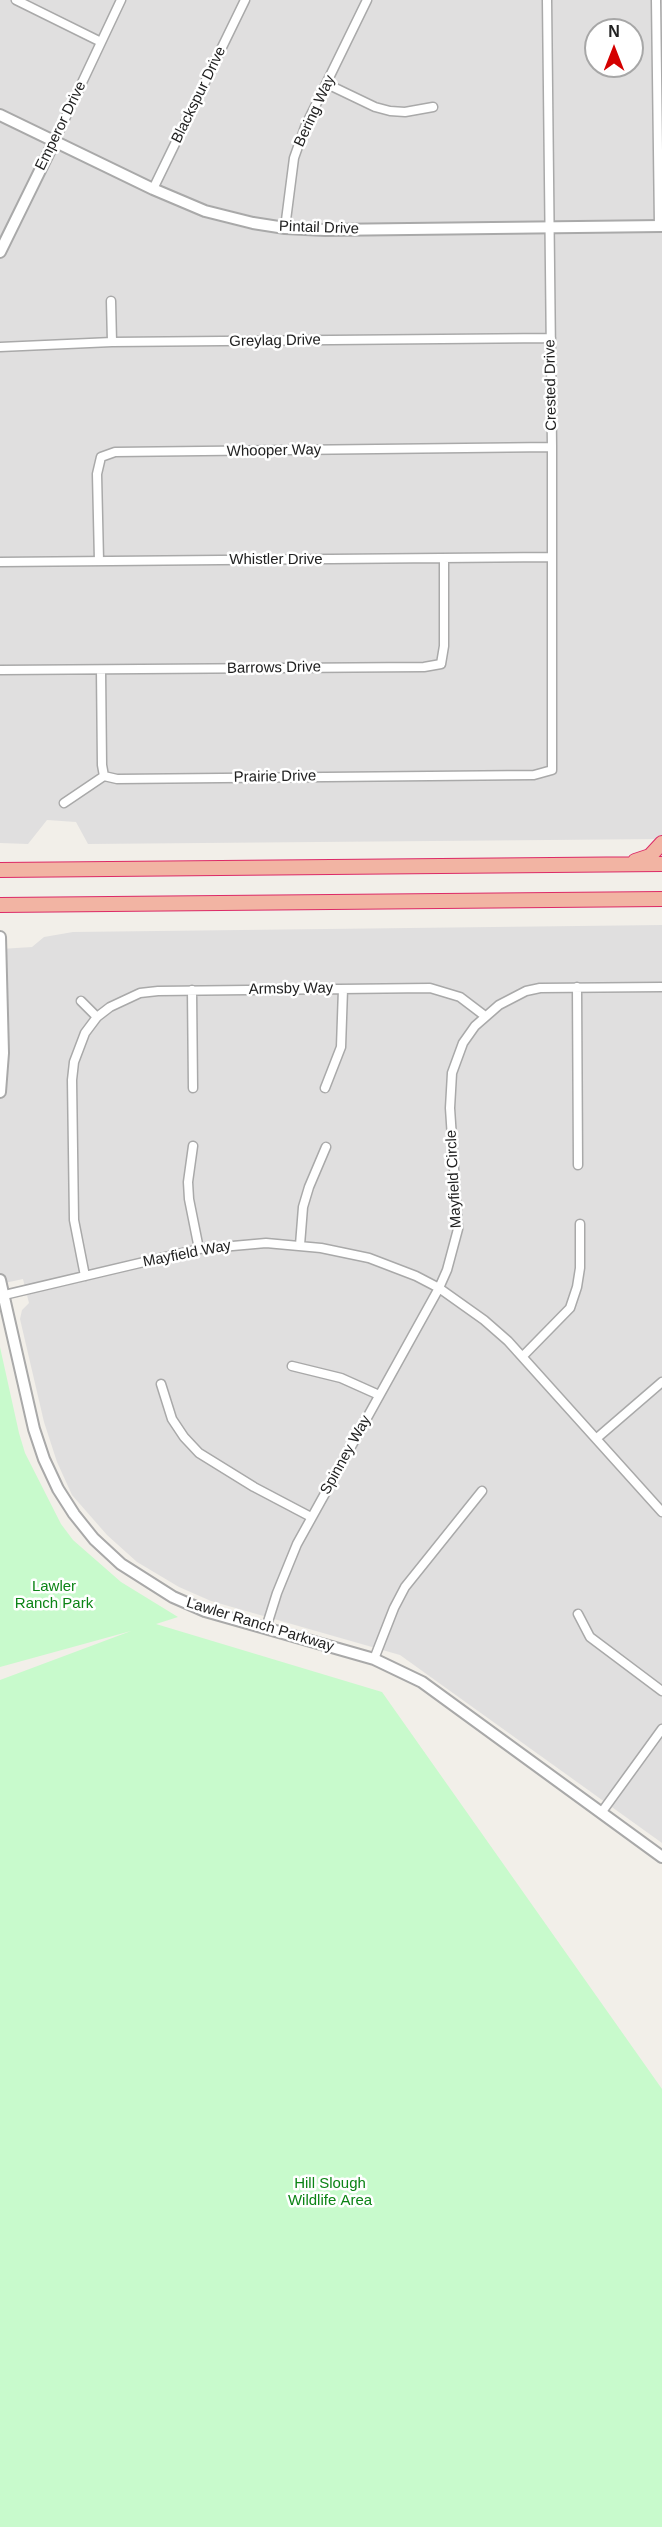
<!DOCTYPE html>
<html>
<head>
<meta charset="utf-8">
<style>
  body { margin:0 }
  #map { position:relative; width:662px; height:2527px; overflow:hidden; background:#f2efe9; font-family:Arial,sans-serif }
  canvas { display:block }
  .north { position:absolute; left:584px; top:18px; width:60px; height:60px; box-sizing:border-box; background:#fff; border:2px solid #a7a7a7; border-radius:50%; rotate:0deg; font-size:16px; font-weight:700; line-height:24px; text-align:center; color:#222 }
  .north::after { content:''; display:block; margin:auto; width:21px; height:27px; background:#d40000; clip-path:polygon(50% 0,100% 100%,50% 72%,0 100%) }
</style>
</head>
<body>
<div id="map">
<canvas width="662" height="2527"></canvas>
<div class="north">N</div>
</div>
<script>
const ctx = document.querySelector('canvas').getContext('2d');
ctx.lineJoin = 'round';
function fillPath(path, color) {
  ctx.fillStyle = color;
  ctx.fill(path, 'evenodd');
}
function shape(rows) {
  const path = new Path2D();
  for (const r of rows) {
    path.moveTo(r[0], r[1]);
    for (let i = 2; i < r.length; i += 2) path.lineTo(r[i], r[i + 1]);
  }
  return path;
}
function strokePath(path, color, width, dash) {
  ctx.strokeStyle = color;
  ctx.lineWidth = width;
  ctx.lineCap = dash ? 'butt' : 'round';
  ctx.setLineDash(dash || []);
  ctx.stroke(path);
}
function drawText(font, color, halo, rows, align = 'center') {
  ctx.font = font + ' Arial,sans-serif';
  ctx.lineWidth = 5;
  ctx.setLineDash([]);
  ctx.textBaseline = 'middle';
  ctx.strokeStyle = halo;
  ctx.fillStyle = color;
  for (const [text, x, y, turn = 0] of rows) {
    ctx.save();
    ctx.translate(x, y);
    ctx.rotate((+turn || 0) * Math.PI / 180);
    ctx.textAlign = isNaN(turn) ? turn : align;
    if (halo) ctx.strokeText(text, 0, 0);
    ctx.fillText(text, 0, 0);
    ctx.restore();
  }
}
fillPath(shape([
  [0,0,662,0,662,839,88,844,76,822,47,820,28,844,0,843],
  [596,30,632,30,632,66,596,66],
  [662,925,662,1843,400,1655,211,1601,179,1587,137,1562,107,1535,72,1495,57,1462,44,1422,20,1319,22,1310,29,1303,23,1279,0,1284,0,949,32,947,44,937,73,932]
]), '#e0dfdf');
fillPath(shape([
  [0,1347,19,1433,25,1453,61,1524,73,1540,121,1582,178,1617,156,1624,382,1692,662,2089,662,2527,0,2527,0,1680,131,1631,0,1667]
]), '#c8facc');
const minor = shape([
  [16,0,101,42],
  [656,0,659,226],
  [327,84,375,107,390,111,405,112,433,107],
  [54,142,121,0],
  [153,189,245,0],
  [285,228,294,158,305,127,367,0],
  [111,301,112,342],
  [0,347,112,342,551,338],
  [99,561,97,474,101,457,115,452,552,447],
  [0,562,551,557],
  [0,670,424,667,441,664,444,646,444,558],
  [101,670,102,765,104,776,117,779,534,775,552,770,552,447,547,0],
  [64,803,104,776],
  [577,987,578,1165],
  [662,987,540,988,526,991,499,1005,475,1026,463,1043,452,1073,450,1108,458,1229,447,1270,439,1288,484,1320,508,1341,662,1512],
  [192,990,193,1088],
  [81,1001,97,1017],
  [325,1088,341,1047,343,989],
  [193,1146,188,1182,189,1199,199,1249],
  [300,1245,303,1207,309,1187,326,1147],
  [85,1276,74,1220,72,1080,74,1062,85,1033,97,1017,110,1007,140,993,158,991,430,988,460,997,485,1016],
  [0,1296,199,1249,266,1243,321,1248,369,1258,416,1276,439,1288,297,1544,277,1593,266,1628],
  [523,1356,570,1308,577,1287,580,1268,580,1224],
  [292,1366,341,1378,379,1395],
  [161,1384,172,1419,184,1437,199,1453,254,1487,311,1517],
  [597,1438,662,1382],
  [578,1614,590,1637,662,1691],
  [374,1659,394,1608,405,1587,482,1491],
  [601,1813,662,1729]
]);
const tertiary = shape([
  [0,115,153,189,205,211,253,223,285,228,325,230,662,226],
  [0,252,54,142],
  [0,937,3,1053,0,1092],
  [0,1280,34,1429,44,1459,58,1489,74,1514,94,1539,121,1564,173,1597,205,1611,374,1659,422,1682,662,1857]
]);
const trunk = shape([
  [635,861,650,856,662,843],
  [0,870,662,864],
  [0,905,662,899]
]);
strokePath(minor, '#a9a9a9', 11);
strokePath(tertiary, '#a9a9a9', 14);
strokePath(trunk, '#dc2a67', 16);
strokePath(minor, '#fff', 8);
strokePath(tertiary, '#fff', 10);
strokePath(trunk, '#f2b4a3', 14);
drawText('15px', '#222', '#fff', [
  ["Blackspur Drive",199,95,-64],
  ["Bering Way",315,111,-65],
  ["Emperor Drive",61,126,-64],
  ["Pintail Drive",319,228,2],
  ["Greylag Drive",275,341,-1],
  ["Crested Drive",551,385,-91],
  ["Whooper Way",274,451,-1],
  ["Whistler Drive",276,560],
  ["Barrows Drive",274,668,-1],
  ["Prairie Drive",275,777,-1],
  ["Armsby Way",291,989,-1],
  ["Mayfield Circle",454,1179,-93],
  ["Mayfield Way",187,1254,-11],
  ["Spinney Way",346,1455,-61],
  ["Lawler Ranch Parkway",260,1625,17]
]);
drawText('15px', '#0c8416', '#fff', [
  ["Lawler",54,1587],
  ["Ranch Park",54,1604],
  ["Hill Slough",330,2184],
  ["Wildlife Area",330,2201]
]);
</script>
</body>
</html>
